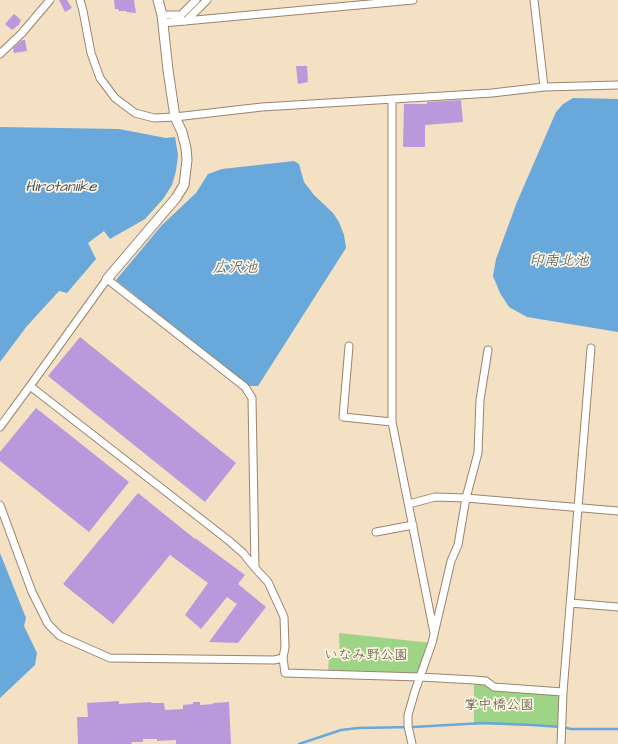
<!DOCTYPE html>
<html>
<head>
<meta charset="utf-8">
<style>
  body { margin:0 }
  canvas { display:block; background:#f4e0c3 }
</style>
</head>
<body>
<canvas width="618" height="744"></canvas>
<script>
const ctx = document.querySelector('canvas').getContext('2d');
ctx.lineJoin = 'round';
function fillPath(path, color) {
  ctx.fillStyle = color;
  ctx.fill(path, 'evenodd');
}
function shape(rows) {
  const path = new Path2D();
  for (const r of rows) {
    path.moveTo(r[0], r[1]);
    for (let i = 2; i < r.length; i += 2) path.lineTo(r[i], r[i + 1]);
  }
  return path;
}
function strokePath(path, color, width, dash) {
  ctx.strokeStyle = color;
  ctx.lineWidth = width;
  ctx.lineCap = dash ? 'butt' : 'round';
  ctx.setLineDash(dash || []);
  ctx.stroke(path);
}
function drawText(font, color, halo, rows, align = 'center') {
  ctx.font = font + ' "Architects Daughter","Klee One",sans-serif';
  ctx.lineWidth = 3.5;
  ctx.setLineDash([]);
  ctx.textBaseline = 'middle';
  ctx.strokeStyle = halo;
  ctx.fillStyle = color;
  for (const [text, x, y, turn = 0] of rows) {
    ctx.save();
    ctx.translate(x, y);
    ctx.rotate((+turn || 0) * Math.PI / 180);
    ctx.textAlign = isNaN(turn) ? turn : align;
    if (halo) ctx.strokeText(text, 0, 0);
    ctx.fillText(text, 0, 0);
    ctx.restore();
  }
}
fillPath(shape([
  [339,633,432,643,420,677,328,674,329,658,340,658],
  [474,680,494,687,563,692,562,727,474,724]
]), '#9ed485');
fillPath(shape([
  [573,98,618,99,618,332,527,317,509,307,500,293,493,276,496,259,517,202,556,112,563,104],
  [0,127,119,129,166,138,175,137,178,155,176,171,172,185,163,199,145,219,110,239,104,231,88,243,96,259,67,293,59,291,27,326,0,362],
  [294,161,299,164,304,182,314,195,333,213,339,222,344,235,346,248,258,386,248,386,116,280,162,225,196,193,208,174,222,169],
  [0,553,26,618,24,626,37,653,35,665,0,698]
]), '#68a8db');
strokePath(shape([
  [299,744,341,730,358,728,413,727,484,723,532,725,562,727,571,729,618,729]
]), '#68a8db', 2.5);
fillPath(shape([
  [59,0,67,0,72,8,65,12],
  [114,0,134,0,136,13,126,12,126,11,119,11,118,9,115,9],
  [14,14,21,20,19,24,20,24,12,30,5,24],
  [22,40,25,40,27,51,14,53,13,48],
  [296,66,307,66,308,82,298,84],
  [461,100,463,122,425,125,425,147,403,147,404,104,427,104,427,102],
  [80,337,236,463,205,502,48,376],
  [36,408,129,482,89,532,0,461,0,452],
  [138,493,195,539,195,538,245,575,238,584,266,607,238,643,209,642,237,604,227,597,201,629,185,615,208,583,170,555,113,624,63,584],
  [119,701,119,704,151,702,151,703,164,703,165,710,183,709,183,705,193,704,193,702,200,702,200,705,214,704,213,703,229,702,231,744,176,744,176,740,157,741,157,739,143,739,143,742,131,742,132,744,78,744,77,717,88,717,87,703]
]), '#ba98dc');
const street = shape([
  [80,0,83,11,91,53,100,78,115,98,135,113,154,118,175,117,262,107,492,93,544,87,618,85],
  [534,0,544,87],
  [162,15,181,15,196,0],
  [186,21,207,0],
  [163,23,413,0],
  [0,54,22,33,50,0],
  [392,99,392,422,434,633],
  [349,346,343,417,392,422],
  [30,386,107,279,245,387,252,398,255,568],
  [0,427,30,386,228,540,243,553,255,568,268,582,284,617,285,647,283,658,274,660,110,658,60,636,48,624,32,592,0,505],
  [409,504,435,497,466,498,618,511],
  [376,532,413,525],
  [570,603,618,607],
  [283,658,285,673,420,677,474,680,486,681,494,687,563,692],
  [412,744,408,726,408,715,415,691,432,643,451,561,458,545,466,498,478,453,480,400,488,350],
  [561,744,563,692,591,348]
]);
const secondary = shape([
  [107,279,176,198,184,185,187,160,186,148,182,132,175,117,168,70,162,15,158,0]
]);
strokePath(street, '#988570', 9);
strokePath(secondary, '#988570', 11);
strokePath(street, '#fff', 7);
strokePath(secondary, '#fff', 9);
drawText('14px', '#545438', '#fcf5e5', [
  ["いなみ野公園",366,656],
  ["掌中橋公園",499,706]
]);
drawText('italic 15px', '#4b5660', '#fcf5e5', [
  ["Hirotaniike",61,188],
  ["印南北池",559,262],
  ["広沢池",235,269]
]);
</script>
</body>
</html>
